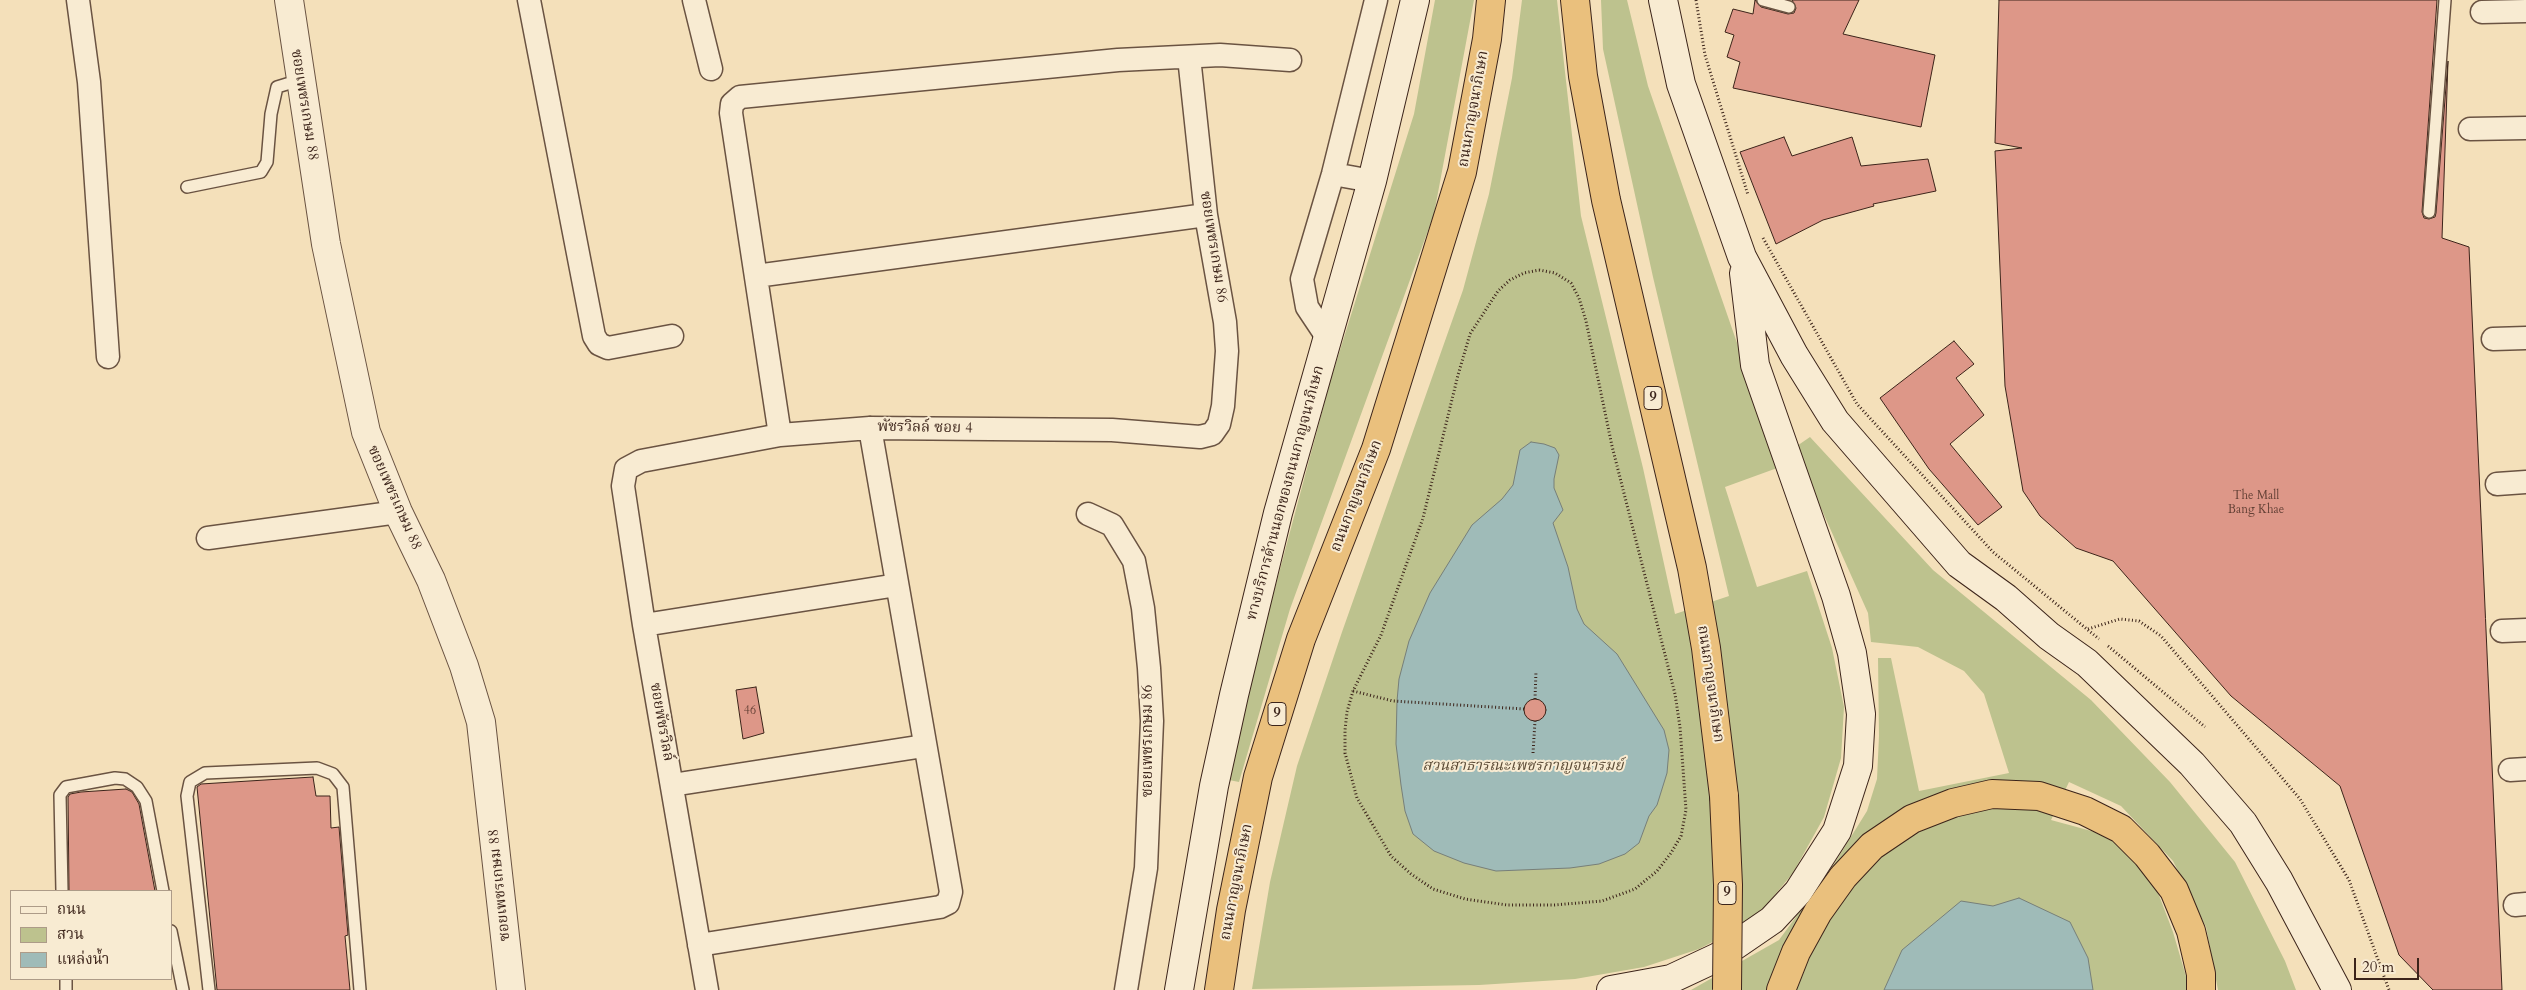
<!DOCTYPE html>
<html>
<head>
<meta charset="utf-8">
<style>
  body { margin:0 }
  #map { position:relative; width:2526px; height:990px; overflow:hidden; background:#f4e0ba; font-family:Cardo,"Noto Serif Thai",serif }
  canvas { display:block }
  .legend { position:absolute; left:10px; top:890px; width:162px; height:90px; box-sizing:border-box; background:#f8ebd2; border:1px solid #ad9b88; margin:0; padding:6px 9px; list-style:none; font-size:15px; color:#3c241a }
  .legend li { display:flex; align-items:center; gap:10px; height:25px }
  .legend b { width:25px; border:1px solid #ad9b88 }
  .scale { position:absolute; left:2354px; top:958px; width:65px; height:22px; box-sizing:border-box; border:2px solid #3c241a; border-top:0; padding-left:6px; font-size:15px; line-height:18px; white-space:nowrap; color:#3c241a; -webkit-text-stroke:4px #f8ebd2; paint-order:stroke }
</style>
</head>
<body>
<div id="map">
<canvas width="2526" height="990"></canvas>
<ul class="legend">
<li><b style="height:6px;background:#f8ebd2"></b>ถนน</li>
<li><b style="height:14px;background:#bdc28e"></b>สวน</li>
<li><b style="height:14px;background:#9fbbb8"></b>แหล่งน้ำ</li>
</ul>
<div class="scale">20 m</div>
</div>
<script>
const ctx = document.querySelector('canvas').getContext('2d');
ctx.lineJoin = 'round';
function fillPath(path, color) {
  ctx.fillStyle = color;
  ctx.fill(path, 'evenodd');
}
function shape(rows) {
  const path = new Path2D();
  for (const r of rows) {
    if (r.length === 3) {
      path.moveTo(r[0] + r[2], r[1]);
      path.arc(r[0], r[1], r[2], 0, 2 * Math.PI);
      continue;
    }
    path.moveTo(r[0], r[1]);
    for (let i = 2; i < r.length; i += 2) path.lineTo(r[i], r[i + 1]);
  }
  return path;
}
function strokePath(path, color, width, dash) {
  ctx.strokeStyle = color;
  ctx.lineWidth = width;
  ctx.lineCap = dash ? 'butt' : 'round';
  ctx.setLineDash(dash || []);
  ctx.stroke(path);
}
function drawText(font, color, halo, rows, align = 'center') {
  ctx.font = font + ' Cardo,"Noto Serif Thai",serif';
  ctx.lineWidth = 4;
  ctx.setLineDash([]);
  ctx.textBaseline = 'middle';
  ctx.strokeStyle = halo;
  ctx.fillStyle = color;
  for (const [text, x, y, turn = 0] of rows) {
    ctx.save();
    ctx.translate(x, y);
    ctx.rotate((+turn || 0) * Math.PI / 180);
    ctx.textAlign = isNaN(turn) ? turn : align;
    if (halo) ctx.strokeText(text, 0, 0);
    ctx.fillText(text, 0, 0);
    ctx.restore();
  }
}
fillPath(shape([
  [1435,0,1474,0,1434,214,1290,609,1239,782,1224,779,1330,382,1414,114],
  [1522,0,1557,0,1581,216,1643,468,1675,614,1729,596,1653,277,1603,49,1601,0,1627,0,1648,86,1780,467,1725,487,1757,587,1807,571,1832,648,1844,707,1841,758,1824,817,1793,873,1753,921,1699,949,1644,967,1575,979,1479,985,1252,989,1270,882,1297,766,1342,632,1463,290,1489,194,1512,78],
  [1810,437,1933,570,2091,700,2170,782,2235,862,2285,961,2296,990,2218,990,2206,927,2173,861,2121,806,2069,782,2051,820,2106,835,2130,852,2152,877,2173,932,2190,990,1691,990,1779,940,1831,869,1867,811,1877,779,1879,736,1878,658,1891,658,1919,791,2009,773,1984,694,1964,671,1918,647,1871,642,1868,613,1794,448]
]), '#bdc28e');
const water = shape([
  [1531,442,1544,444,1555,448,1559,455,1554,479,1554,488,1563,510,1553,523,1568,567,1577,609,1584,624,1617,654,1664,730,1669,750,1667,773,1657,805,1649,816,1639,843,1625,854,1599,864,1570,868,1496,871,1464,863,1434,851,1413,834,1405,811,1401,785,1396,744,1397,701,1399,679,1409,641,1430,593,1472,525,1502,499,1513,485,1520,450,1531,442],
  [2019,898,2070,922,2088,958,2093,990,1884,990,1902,950,1961,901,1993,906,2019,898]
]);
fillPath(water, '#9fbbb8');
strokePath(water, '#777f79', 1);
const building = shape([
  [1755,0,1761,7,1788,14,1794,13,1796,8,1792,0,1859,0,1843,34,1935,55,1921,127,1733,88,1740,62,1727,57,1734,35,1725,32,1733,9,1753,14,1755,0],
  [1999,0,2437,0,2422,212,2424,218,2429,219,2435,217,2436,213,2448,61,2442,238,2469,247,2502,990,2433,990,2399,955,2340,786,2231,696,2113,561,2076,548,2040,516,2023,491,2005,386,1995,151,2022,148,1995,143,1999,0],
  [1784,137,1792,156,1852,137,1861,166,1928,159,1936,191,1873,204,1874,206,1823,220,1776,244,1740,152,1784,137],
  [1954,341,1974,364,1956,378,1984,415,1950,444,2002,507,1978,525,1929,469,1880,398,1954,341],
  [756,687,764,733,743,739,736,690,756,687],
  [1535,710,11],
  [313,777,316,796,330,796,331,828,339,827,348,935,345,936,350,990,217,990,197,787,201,784,313,777],
  [126,789,132,792,139,804,155,891,69,891,68,797,70,794,81,792,126,789]
]);
fillPath(building, '#dd9788');
strokePath(building, '#3c241a', 1);
const service = shape([
  [1763,0,1789,7],
  [187,187,261,172,267,162,271,114,277,87,300,80],
  [2429,212,2445,0],
  [62,891,60,795,66,787,115,778,125,779,137,787,146,801,163,891],
  [171,931,183,990],
  [66,979,66,990],
  [209,990,187,796,190,782,205,773,317,768,333,774,343,787,360,990]
]);
const minor = shape([
  [78,0,89,82,108,357],
  [529,0,594,336,599,344,608,348,672,336],
  [694,0,711,69],
  [2482,12,2526,11],
  [2470,129,2526,128],
  [1333,174,1372,181],
  [756,276,1206,215],
  [1327,337,1307,307,1302,279,1333,174,1376,0],
  [2493,339,2526,338],
  [780,435,731,113,732,104,740,97,1118,60,1220,55,1290,60],
  [2497,484,2526,482],
  [1088,514,1112,525,1134,561,1143,608,1149,668,1152,721,1146,868,1126,990],
  [208,538,398,512],
  [644,625,897,585],
  [2502,631,2526,630],
  [2510,770,2526,769],
  [672,785,924,746],
  [2515,905,2526,904],
  [699,945,940,907,948,903,951,892,870,428],
  [707,990,644,625,623,486,626,469,641,461,780,435,870,428,1112,430,1200,437,1212,434,1219,424,1223,406,1227,351,1225,322,1206,215,1189,57]
]);
const tertiary = shape([
  [289,0,326,244,366,432,398,512,431,580,464,666,481,722,511,990]
]);
const secondary = shape([
  [1663,0,1681,84,1742,257,1794,355,1835,421,1959,564,2006,598,2049,636,2087,663,2192,764,2243,823,2279,881,2337,990],
  [1179,990,1214,786,1234,695,1278,513,1372,181,1415,0],
  [1611,990,1671,979,1718,957,1772,920,1798,892,1837,831,1858,766,1861,714,1852,653,1836,596,1755,365,1744,273]
]);
const trunk = shape([
  [1575,0,1583,76,1606,200,1692,568,1706,648,1724,796],
  [1219,990,1231,910,1258,777,1301,639,1376,449,1462,172,1487,39,1491,0],
  [1781,990,1796,952,1818,912,1843,877,1872,846,1912,819,1953,803,1992,794,2039,796,2085,811,2121,829,2147,855,2174,890,2191,931,2201,974,2201,990]
]);
strokePath(service, '#6a5342', 14);
strokePath(minor, '#6a5342', 25);
strokePath(tertiary, '#6a5342', 30);
strokePath(secondary, '#3c241a', 30);
strokePath(trunk, '#3c241a', 30);
strokePath(shape([
  [1696,0,1705,55,1748,195],
  [1763,238,1857,404,1993,552,2099,639],
  [1539,270,1555,273,1571,283,1579,298,1586,321,1612,446,1675,694,1680,727,1686,810,1681,836,1671,853,1657,871,1635,889,1602,901,1554,905,1507,905,1465,899,1433,889,1411,874,1391,856,1357,798,1345,753,1345,730,1347,712,1353,691,1381,635,1423,518,1458,375,1470,334,1498,291,1510,280,1524,273,1539,270],
  [2088,629,2120,619,2139,621,2161,636,2300,799,2349,880,2389,990],
  [2108,646,2205,727],
  [1353,691,1393,701,1524,709],
  [1535,699,1536,671],
  [1533,753,1535,721]
]), '#3c241a', 3, [1, 2.5]);
strokePath(service, '#f8ebd2', 11);
strokePath(minor, '#f8ebd2', 22);
strokePath(tertiary, '#f8ebd2', 28);
strokePath(secondary, '#f8ebd2', 28);
strokePath(trunk, '#eac07d', 28);
const trunkBridge = shape([
  [1724,796,1728,885,1727,990]
]);
strokePath(trunkBridge, '#3c241a', 30, []);
strokePath(trunkBridge, '#eac07d', 28);
drawText('12px', '#644136', null, [
  ["The Mall",2256,496],
  ["Bang Khae",2256,510],
  ["46",750,711]
]);
for (const [x, y, w] of [
  [1653,398,18],
  [1277,714,18],
  [1727,893,18]
]) {
  const box = new Path2D();
  box.roundRect(x - w / 2, y - 11.5, w, 23, 4);
  ctx.fillStyle = '#f8ebd2';
  ctx.fill(box);
  strokePath(box, '#3c241a', 1);
}
drawText('bold 14px', '#3c241a', null, [
  ["9",1653,398],
  ["9",1277,714],
  ["9",1727,893]
]);
drawText('15px', '#3c241a', '#f8ebd2', [
  ["ซอยเพชรเกษม 88",304,105,81],
  ["ถนนกาญจนาภิเษก",1474,109,-80],
  ["ซอยเพชรเกษม 86",1213,247,81],
  ["พัชรวิลล์ ซอย 4",925,428,1],
  ["ทางบริการด้านนอกของถนนกาญจนาภิเษก",1286,493,-75],
  ["ถนนกาญจนาภิเษก",1357,496,-69],
  ["ซอยเพชรเกษม 88",394,498,66],
  ["ถนนกาญจนาภิเษก",1710,684,82],
  ["ซอยพัชรวิลล์",661,722,80],
  ["ซอยเพชรเกษม 86",1149,741,-90],
  ["ถนนกาญจนาภิเษก",1237,882,-79],
  ["ซอยเพชรเกษม 88",500,885,-96]
]);
drawText('italic 15px', '#5c4c37', '#f8ebd2', [
  ["สวนสาธารณะเพชรกาญจนารมย์",1523,767]
]);
</script>
</body>
</html>
